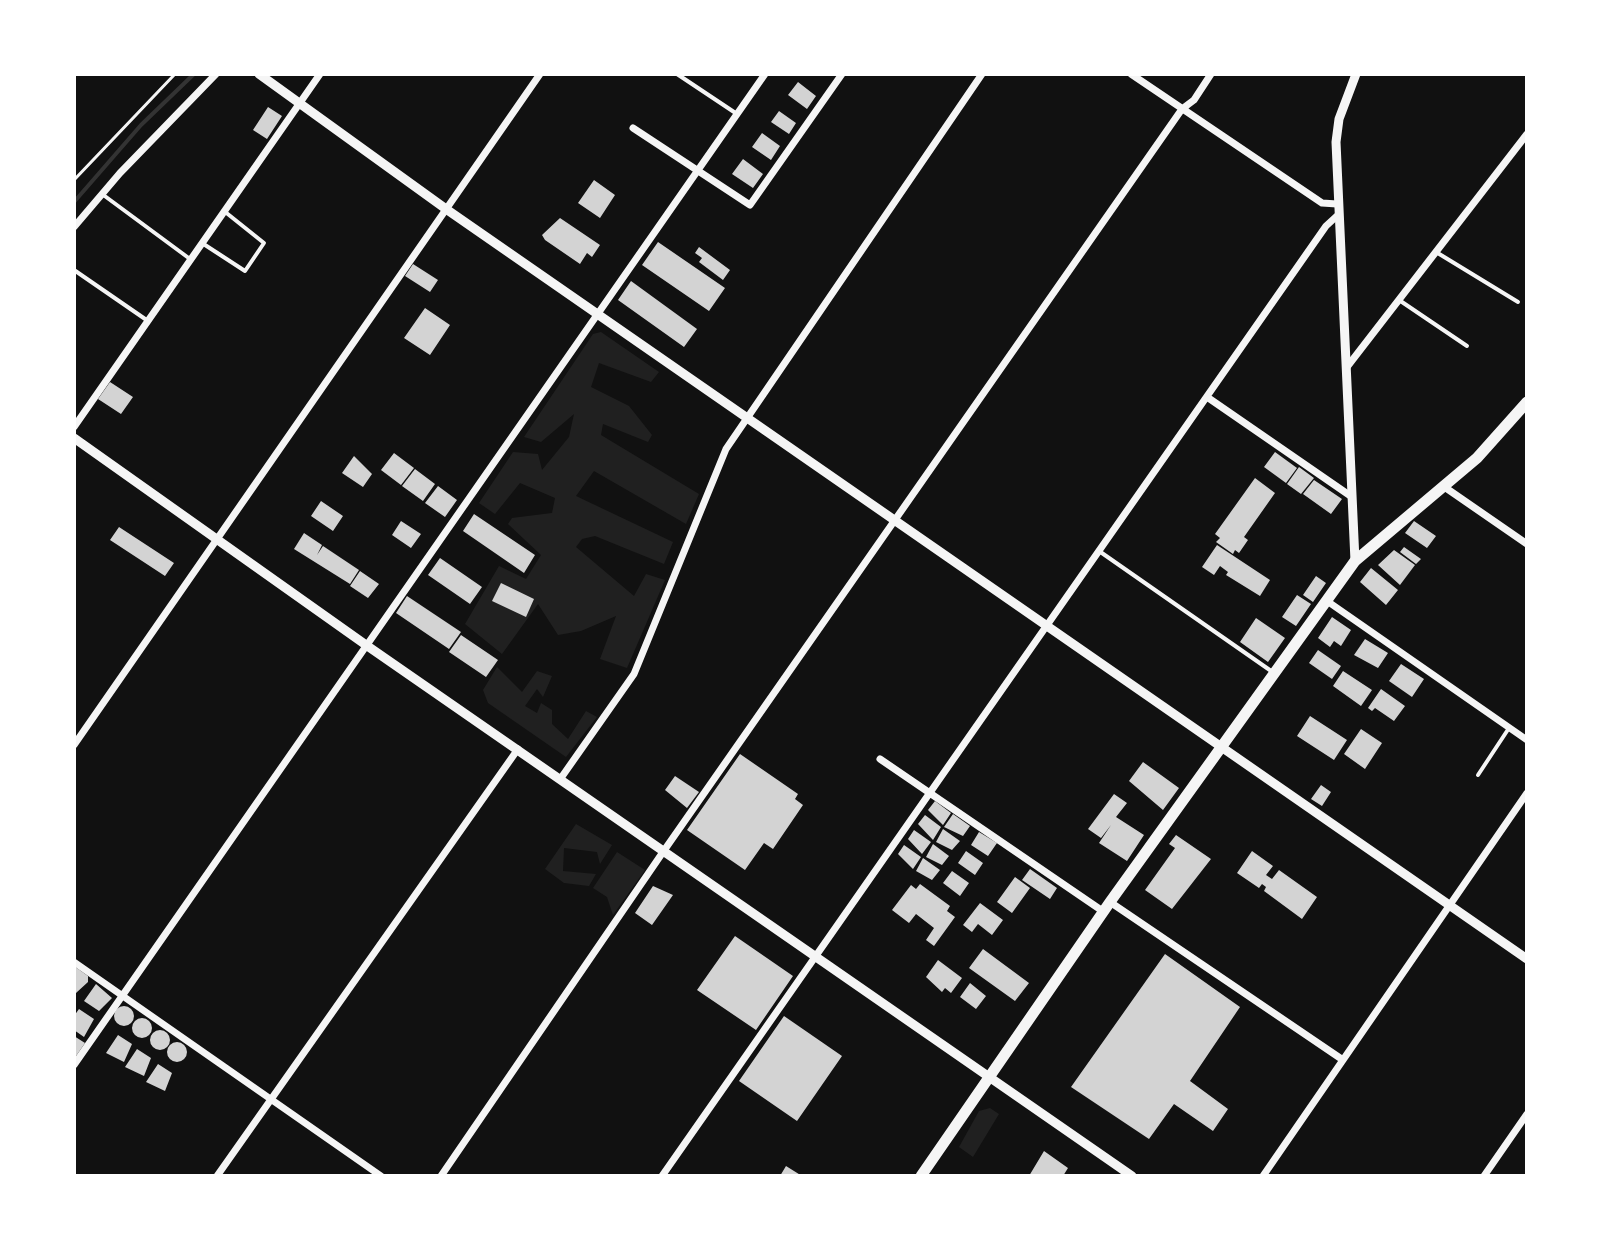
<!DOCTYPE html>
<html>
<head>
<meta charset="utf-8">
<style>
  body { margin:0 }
  #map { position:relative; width:1601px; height:1250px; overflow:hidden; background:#111; font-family:Helvetica,sans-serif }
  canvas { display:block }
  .frame { position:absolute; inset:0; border:76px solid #fff; pointer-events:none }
</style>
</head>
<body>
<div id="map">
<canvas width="1601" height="1250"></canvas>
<div class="frame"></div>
</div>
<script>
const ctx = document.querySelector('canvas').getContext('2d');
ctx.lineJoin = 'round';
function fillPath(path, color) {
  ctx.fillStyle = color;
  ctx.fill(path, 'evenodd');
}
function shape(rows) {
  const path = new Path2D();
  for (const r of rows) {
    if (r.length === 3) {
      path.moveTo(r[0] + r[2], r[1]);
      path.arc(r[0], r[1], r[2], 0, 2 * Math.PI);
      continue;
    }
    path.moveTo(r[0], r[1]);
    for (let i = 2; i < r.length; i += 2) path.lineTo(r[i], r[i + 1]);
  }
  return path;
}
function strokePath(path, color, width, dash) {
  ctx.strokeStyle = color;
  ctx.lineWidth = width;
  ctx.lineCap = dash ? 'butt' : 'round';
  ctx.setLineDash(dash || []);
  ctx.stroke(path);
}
fillPath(shape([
  [601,332,659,372,651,382,599,363,591,387,629,406,652,435,648,442,603,424,601,435,699,494,686,524,594,471,576,496,673,542,664,564,595,536,582,539,576,547,634,596,646,574,665,580,627,668,600,659,616,616,581,631,558,635,538,604,502,654,465,624,499,566,526,579,541,555,508,524,512,518,552,513,555,498,520,483,495,514,479,503,513,452,538,454,542,470,569,437,574,414,541,442,524,437,593,334],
  [497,667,522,692,537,671,552,676,543,697,537,689,525,706,537,713,541,703,552,710,552,724,568,739,586,711,597,717,566,757,488,703,483,690],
  [576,824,612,845,600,864,597,852,564,848,563,871,596,874,589,886,564,883,545,869],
  [617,852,645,870,613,915,607,897,593,888],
  [990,1108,999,1114,973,1157,959,1147,979,1111]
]), '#202020');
strokePath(shape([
  [74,202,141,125,194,74]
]), '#333', 4);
fillPath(shape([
  [798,82,816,96,807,109,788,95],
  [268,107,282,116,267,139,253,130],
  [779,111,796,123,789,134,771,122],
  [762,133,780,146,771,160,752,147],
  [743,159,763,174,753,188,732,174],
  [594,180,615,195,600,218,578,203],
  [560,218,600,245,592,257,587,253,580,264,545,240,542,235],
  [658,242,725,288,709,311,642,265],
  [699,247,730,270,723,280,699,262,702,258,695,253],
  [413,264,438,280,430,292,405,276],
  [631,281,697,329,684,347,618,300],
  [425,308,450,325,430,355,404,338],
  [110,382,133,397,121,414,98,399],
  [1275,452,1297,468,1286,483,1264,467],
  [394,453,414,468,401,485,381,470],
  [354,456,372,474,363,487,342,473],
  [1299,467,1314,478,1301,494,1287,484],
  [415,469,435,484,423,501,402,486],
  [1255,478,1275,493,1244,537,1248,540,1239,553,1235,550,1233,554,1216,542,1220,538,1215,534],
  [1314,480,1342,499,1331,514,1303,494],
  [438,486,457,500,445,517,425,503],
  [321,501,343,516,333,531,311,516],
  [474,514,535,555,524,573,463,531],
  [401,521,421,534,411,548,392,535],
  [1414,521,1436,536,1427,548,1405,533],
  [119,527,174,563,165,576,110,540],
  [304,533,322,545,317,555,323,546,359,570,350,584,294,549],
  [1217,545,1270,580,1260,596,1226,575,1228,572,1220,566,1214,575,1202,567],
  [1404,547,1421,559,1416,564,1400,552],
  [1394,550,1415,565,1400,585,1378,565],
  [440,558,482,587,470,604,428,575],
  [1371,568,1398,590,1386,605,1360,582],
  [360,571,379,584,368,598,350,586],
  [1316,576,1326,583,1313,602,1303,595],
  [501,583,534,599,526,617,492,601],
  [1297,595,1311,604,1296,626,1282,617],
  [407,596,461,632,449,649,396,613],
  [1332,617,1351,630,1341,646,1334,641,1330,647,1318,638],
  [1256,618,1285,638,1268,662,1240,642],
  [461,635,498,660,486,677,449,652],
  [1365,639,1388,653,1378,668,1354,655],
  [1318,650,1341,666,1332,679,1309,663],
  [1401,664,1424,679,1412,697,1389,681],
  [1343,671,1372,690,1361,706,1333,686],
  [1381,689,1405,706,1394,721,1375,708,1372,711,1368,708],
  [1310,716,1347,740,1334,760,1297,736],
  [1361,729,1382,743,1365,769,1344,754],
  [740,754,798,794,795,799,803,805,773,849,764,843,745,870,687,830],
  [1143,762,1179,788,1163,810,1129,781],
  [675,776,699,792,687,808,665,790],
  [1321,785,1331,792,1322,806,1311,799],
  [1114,794,1127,803,1116,817,1144,835,1127,861,1099,843,1111,825,1101,838,1088,829],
  [935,801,951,813,943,825,928,810],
  [953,814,970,826,963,836,944,827],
  [925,815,941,827,933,840,918,824],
  [943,829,960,841,952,850,936,842],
  [914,830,931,842,922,854,908,839],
  [979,832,997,843,988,856,971,845],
  [1176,835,1211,859,1172,909,1145,890,1175,848,1169,844],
  [933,844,949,856,942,865,926,857],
  [904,845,921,857,913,869,898,854],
  [966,851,983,863,975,875,958,863],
  [1252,851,1273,866,1266,875,1272,879,1279,870,1317,897,1302,919,1264,891,1266,887,1262,884,1259,888,1237,873],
  [923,858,940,870,932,880,916,871],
  [1030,869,1057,888,1050,899,1022,880],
  [952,871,969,883,960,896,943,883],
  [1015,877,1030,888,1012,913,997,902],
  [920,884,950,906,947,911,955,917,934,946,926,940,934,928,916,914,909,923,892,910,911,885,916,889],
  [653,886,673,895,652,925,635,913],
  [980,903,1003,920,992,935,978,924,972,932,963,925],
  [735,936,793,976,756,1030,697,990],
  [983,949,1029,983,1015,1001,969,968],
  [1165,954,1240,1007,1190,1081,1228,1109,1213,1131,1174,1104,1149,1139,1071,1087],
  [938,960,962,978,951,993,945,988,942,992,926,977],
  [74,966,88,976,88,982,76,993],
  [970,983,986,996,976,1009,960,997],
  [96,984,112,998,99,1011,84,1001],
  [124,1016,10],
  [79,1009,94,1019,84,1037,74,1030,74,1016],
  [784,1016,842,1056,797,1121,739,1081],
  [142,1028,10],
  [160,1040,10],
  [118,1035,132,1044,124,1062,106,1053],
  [74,1036,85,1043,74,1059],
  [177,1052,10],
  [137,1049,151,1058,144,1076,125,1067],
  [158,1064,172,1073,165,1091,146,1082],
  [1044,1151,1068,1168,1063,1176,1029,1176],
  [786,1166,802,1176,780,1176]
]), '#d3d3d3');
strokePath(shape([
  [74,180,175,74]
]), '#f5f5f5', 3);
strokePath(shape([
  [677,74,737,114],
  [102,194,190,259],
  [202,243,245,271,264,243,224,211],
  [1436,252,1518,302],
  [74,270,148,321],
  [1399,300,1467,346],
  [1099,551,1274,673],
  [1478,775,1509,728]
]), '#f5f5f5', 4);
strokePath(shape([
  [1131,74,1322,203,1337,204],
  [633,128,750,205,842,74],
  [74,227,120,173,216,74],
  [1347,367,1527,134],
  [1207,397,1352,497],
  [74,427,320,74],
  [1443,486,1527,544],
  [1327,601,1527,740],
  [74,745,540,74],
  [880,759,1104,912],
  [561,778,634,674,726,449,982,74],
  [1110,902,1343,1060],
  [74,962,381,1176],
  [74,1065,765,74],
  [217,1176,518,749],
  [441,1176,663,852,1182,109,1194,100,1211,74],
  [662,1176,1326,226,1338,215],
  [1263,1176,1527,793],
  [1484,1176,1527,1114]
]), '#f5f5f5', 7);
strokePath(shape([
  [259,74,446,209,1527,959],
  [74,438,366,645,1132,1176],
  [1355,561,1336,142,1339,119,1356,74]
]), '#f5f5f5', 9);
strokePath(shape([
  [921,1176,1110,902,1355,561,1477,458,1527,402]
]), '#f5f5f5', 11);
</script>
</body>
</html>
